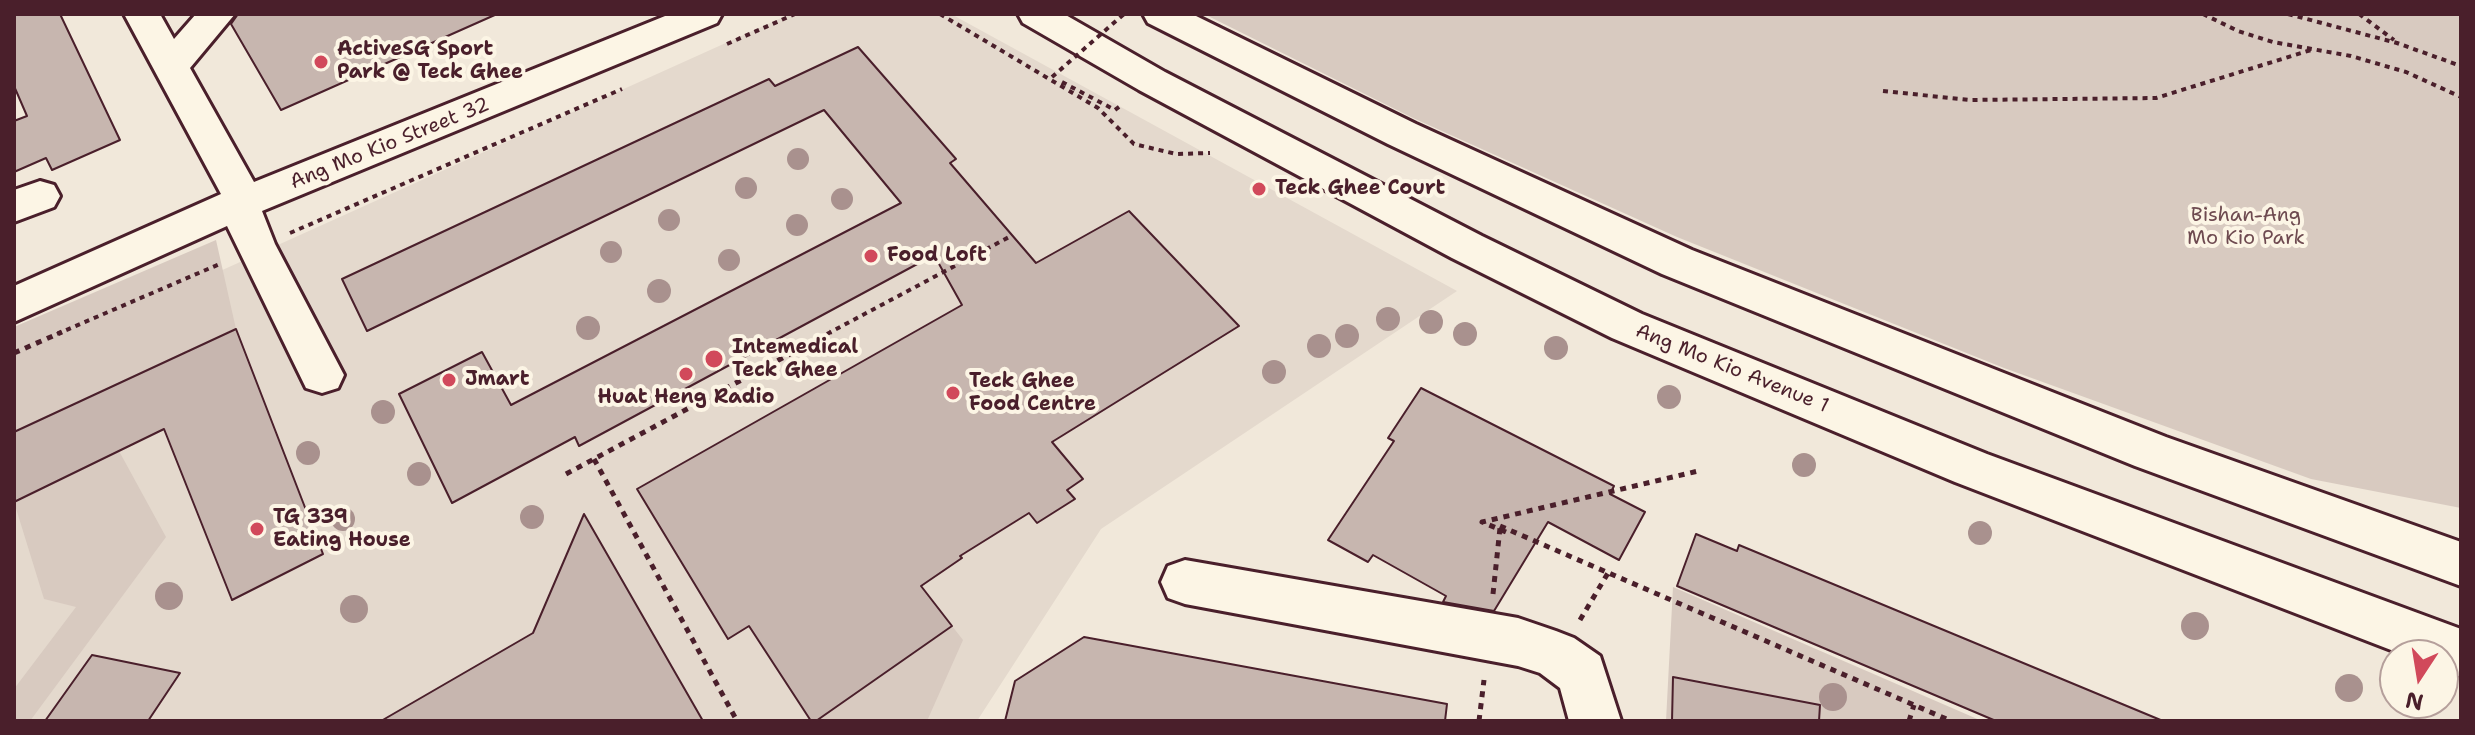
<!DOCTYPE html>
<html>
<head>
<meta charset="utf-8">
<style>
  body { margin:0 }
  #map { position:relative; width:2475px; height:735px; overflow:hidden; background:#f1e8da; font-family:"Shantell Sans",sans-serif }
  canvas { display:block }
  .frame { position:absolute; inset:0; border:16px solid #4a1f2b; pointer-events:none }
  .north { position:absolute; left:2379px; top:639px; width:80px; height:80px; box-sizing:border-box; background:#fcf5e5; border:2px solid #b59f9b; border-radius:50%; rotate:192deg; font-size:22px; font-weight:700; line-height:32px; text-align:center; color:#4a1f2b }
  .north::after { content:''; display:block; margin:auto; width:28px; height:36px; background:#d1495b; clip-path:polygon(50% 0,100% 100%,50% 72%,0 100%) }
</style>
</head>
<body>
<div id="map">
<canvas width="2475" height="735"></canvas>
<div class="frame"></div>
<div class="north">N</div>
</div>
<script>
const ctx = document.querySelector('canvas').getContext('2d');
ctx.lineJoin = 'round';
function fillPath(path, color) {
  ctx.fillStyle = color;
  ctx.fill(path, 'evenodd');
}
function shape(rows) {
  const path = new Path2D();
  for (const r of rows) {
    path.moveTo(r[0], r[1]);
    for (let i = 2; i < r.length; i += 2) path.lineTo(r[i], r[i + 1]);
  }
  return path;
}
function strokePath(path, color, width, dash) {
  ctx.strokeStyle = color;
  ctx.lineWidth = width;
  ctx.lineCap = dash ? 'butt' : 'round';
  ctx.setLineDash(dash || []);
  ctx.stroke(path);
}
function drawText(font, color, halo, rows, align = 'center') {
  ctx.font = font + ' "Shantell Sans",sans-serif';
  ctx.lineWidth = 8;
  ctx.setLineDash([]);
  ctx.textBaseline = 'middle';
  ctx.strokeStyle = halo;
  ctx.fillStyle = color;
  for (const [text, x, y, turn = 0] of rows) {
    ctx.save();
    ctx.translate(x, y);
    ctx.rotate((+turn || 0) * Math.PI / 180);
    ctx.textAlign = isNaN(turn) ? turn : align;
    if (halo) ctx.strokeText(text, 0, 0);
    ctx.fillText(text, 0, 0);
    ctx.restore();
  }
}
fillPath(shape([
  [790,14,951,14,1457,291,1101,529,977,721,14,721,14,364]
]), '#e4d9cd');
fillPath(shape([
  [1204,14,2461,14,2461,508,2311,479,2004,368,1677,237,1413,118],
  [216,240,236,329,14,432,14,327],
  [119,451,166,537,30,721,14,721,14,689,76,607,44,599,14,502],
  [1673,587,1982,721,1666,721],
  [952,626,963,640,927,721,816,721]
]), '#d8cac0');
const building = shape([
  [14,14,60,14,120,140,52,170,46,158,14,172,14,121,27,116,14,86,14,14],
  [238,14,497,14,281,110,231,24,238,14],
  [858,47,956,159,950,163,1036,263,1129,211,1239,326,1052,442,1083,479,1067,490,1075,499,1037,523,1029,513,960,556,962,558,921,586,952,626,816,721,811,721,749,626,728,639,637,489,962,305,934,255,579,446,575,437,452,503,399,394,482,352,511,405,901,203,824,110,367,331,342,279,769,79,775,86,858,47],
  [236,329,323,554,232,600,164,429,14,502,14,432,236,329],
  [1421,388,1614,486,1610,494,1645,512,1619,560,1548,522,1494,611,1443,602,1446,596,1373,555,1368,562,1328,540,1394,441,1388,438,1421,388],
  [584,514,703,721,381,721,533,633,584,514],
  [1696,534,1737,551,1739,545,2163,721,1996,721,1677,586,1696,534],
  [1084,637,1447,704,1445,721,1005,721,1015,681,1084,637],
  [92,655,180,673,148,721,45,721,92,655],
  [1673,677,1820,705,1819,721,1672,721,1673,677]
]);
fillPath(building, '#c7b6af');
strokePath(building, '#4a1f2b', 2);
const minor = shape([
  [124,14,160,14,174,39,196,14,235,14,190,68,254,182,670,14,722,14,717,23,262,211,275,244,344,375,338,388,322,393,306,388,227,226,14,322,14,286,221,194,124,14],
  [40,181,54,185,60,196,54,207,14,222,14,190,40,181],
  [1185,560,1518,618,1556,631,1574,638,1600,656,1621,721,1569,721,1560,688,1540,673,1518,666,1185,604,1168,598,1161,582,1168,566,1185,560]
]);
const major = shape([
  [1018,14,1064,14,1165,72,1482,236,1642,314,1987,454,2461,629,2461,677,2443,670,2443,655,2404,655,1955,482,1612,338,1452,258,1139,90,1023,23,1018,14],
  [1143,14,1192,14,1416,124,1692,250,2166,437,2461,542,2461,586,2135,466,1662,274,1388,144,1148,23,1143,14]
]);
strokePath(minor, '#4a1f2b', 6);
strokePath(major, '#4a1f2b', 6);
strokePath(shape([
  [940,14,1098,108,1134,144,1176,154,1210,153],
  [2203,14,2238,31,2273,42,2351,56,2406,72,2461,97],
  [2288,14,2397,43,2461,66],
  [2359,14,2394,40],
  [727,44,795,14],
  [1062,82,1115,110,1123,104],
  [1883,91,1970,100,2156,98,2311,50],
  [290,233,622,89],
  [57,334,222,263],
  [827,334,1011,236]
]), '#4a1f2b', 4, [5, 5]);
strokePath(shape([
  [14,353,62,332],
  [594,459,737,721],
  [566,474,831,332],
  [1500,526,1951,721],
  [1506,532,1482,522,1698,471],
  [1493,594,1500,528],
  [1580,620,1608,573],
  [1479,721,1484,680],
  [1909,721,1914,705]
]), '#4a1f2b', 5, [6, 6]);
fillPath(minor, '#fcf5e5');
fillPath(major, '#fcf5e5');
strokePath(shape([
  [1052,77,1124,14]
]), '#4a1f2b', 4, [5, 5]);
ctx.fillStyle = '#a9918e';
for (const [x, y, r] of [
  [798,159,11],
  [746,188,11],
  [842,199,11],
  [669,220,11],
  [797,225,11],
  [611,252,11],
  [729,260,11],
  [659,291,12],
  [1388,319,12],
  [1431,322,12],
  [588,328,12],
  [1465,334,12],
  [1347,336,12],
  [1319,346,12],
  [1556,348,12],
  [1274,372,12],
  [1669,397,12],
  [383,412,12],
  [308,453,12],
  [1804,465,12],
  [419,474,12],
  [532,517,12],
  [343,519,12],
  [1980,533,12],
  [169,596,14],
  [354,609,14],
  [2195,626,14],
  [2349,688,14],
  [1833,697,14]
]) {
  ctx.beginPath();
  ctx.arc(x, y, r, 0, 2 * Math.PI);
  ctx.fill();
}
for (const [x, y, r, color] of [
  [321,62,8,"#d1495b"],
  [1259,189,8,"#d1495b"],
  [871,256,8,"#d1495b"],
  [714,359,10,"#d1495b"],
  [686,374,8,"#d1495b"],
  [449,380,8,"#d1495b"],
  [953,393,8,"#d1495b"],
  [257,529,8,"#d1495b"]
]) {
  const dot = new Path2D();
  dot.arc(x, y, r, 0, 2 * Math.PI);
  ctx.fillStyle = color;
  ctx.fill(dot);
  strokePath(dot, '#fcf5e5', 3);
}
drawText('bold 20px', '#4a1f2b', '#fcf5e5', [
  ["ActiveSG Sport",337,50],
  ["Park @ Teck Ghee",337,73],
  ["Teck Ghee Court",1275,189],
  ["Food Loft",887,256],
  ["Intemedical",732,348],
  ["Teck Ghee",732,371],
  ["Jmart",465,380],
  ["Teck Ghee",969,382],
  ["Food Centre",969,405],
  ["Huat Heng Radio",686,398,"center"],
  ["TG 339",273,518],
  ["Eating House",273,541]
], 'left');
drawText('20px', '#4a1f2b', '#fcf5e5', [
  ["Ang Mo Kio Street 32",390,144,-22],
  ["Ang Mo Kio Avenue 1",1732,369,22]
]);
drawText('20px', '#6e4a50', '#fcf5e5', [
  ["Bishan-Ang",2246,216],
  ["Mo Kio Park",2246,239]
]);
</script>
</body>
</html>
